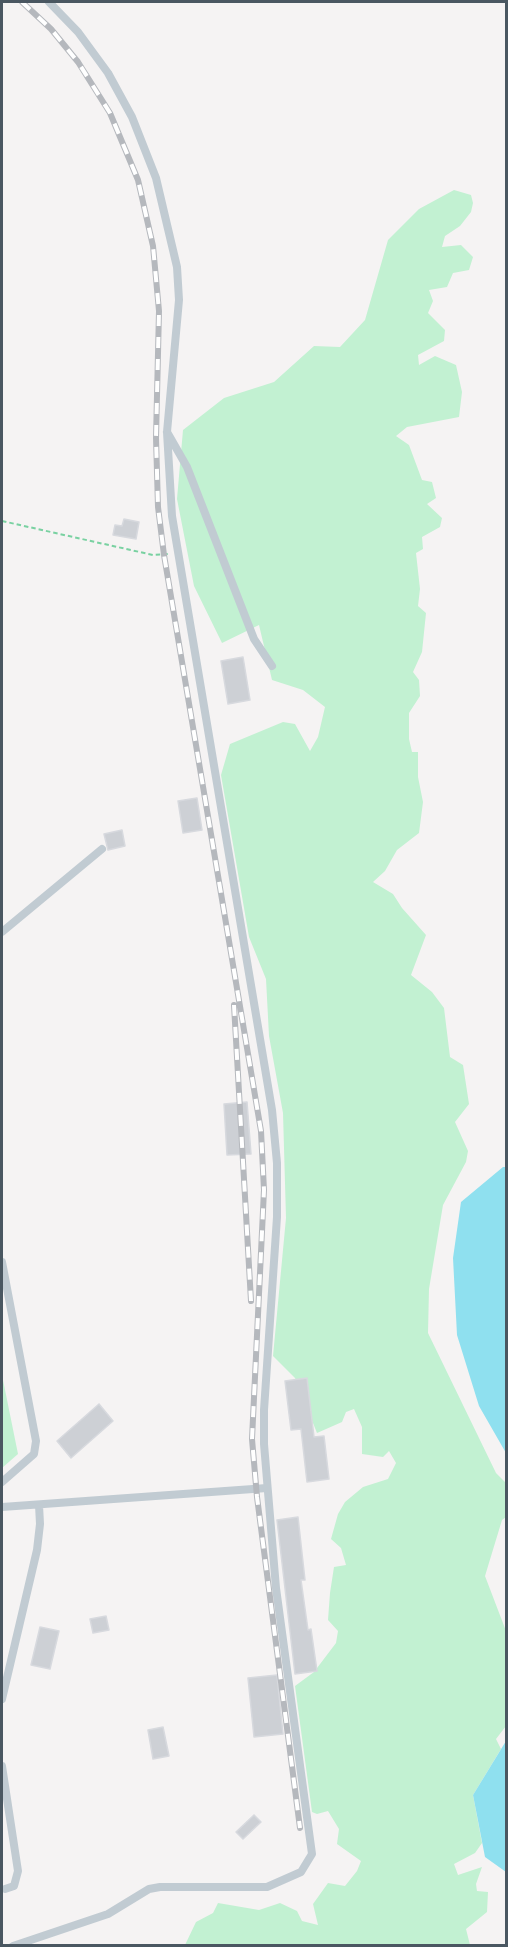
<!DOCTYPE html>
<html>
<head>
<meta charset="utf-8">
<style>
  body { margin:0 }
  #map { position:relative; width:508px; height:1947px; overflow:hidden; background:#f5f3f3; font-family:Figtree,sans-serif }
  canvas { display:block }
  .frame { position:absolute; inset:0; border:3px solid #4a5761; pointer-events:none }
</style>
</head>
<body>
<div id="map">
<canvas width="508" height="1947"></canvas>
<div class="frame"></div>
</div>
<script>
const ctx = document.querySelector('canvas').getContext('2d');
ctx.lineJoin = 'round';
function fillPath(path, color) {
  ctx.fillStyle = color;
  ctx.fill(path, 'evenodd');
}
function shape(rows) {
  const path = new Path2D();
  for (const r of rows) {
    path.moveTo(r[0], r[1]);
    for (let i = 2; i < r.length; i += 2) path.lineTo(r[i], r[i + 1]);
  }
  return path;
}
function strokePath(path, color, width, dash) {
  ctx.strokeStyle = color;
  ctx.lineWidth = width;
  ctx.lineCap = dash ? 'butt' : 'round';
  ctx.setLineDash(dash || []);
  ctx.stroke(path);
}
fillPath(shape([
  [454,190,471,195,473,203,471,212,460,226,445,236,442,247,461,245,473,257,469,270,453,273,447,287,429,290,433,301,428,313,445,330,444,341,418,355,419,365,435,356,456,365,462,392,459,417,407,427,396,436,409,445,422,480,432,482,436,498,427,504,442,518,440,527,422,537,423,549,416,553,420,589,418,606,426,613,422,652,413,672,419,680,420,696,409,713,409,739,412,752,418,752,418,777,423,802,419,833,397,850,385,871,373,882,393,894,402,908,426,935,411,975,432,992,444,1008,450,1057,463,1065,469,1104,455,1122,468,1151,466,1162,443,1205,429,1289,428,1333,496,1473,506,1483,506,1517,502,1520,485,1576,506,1631,506,1726,496,1739,501,1749,473,1795,482,1843,475,1853,454,1864,458,1875,482,1867,476,1884,477,1891,488,1892,487,1912,466,1929,470,1945,185,1945,196,1922,213,1913,218,1903,259,1910,280,1903,297,1911,302,1921,318,1925,313,1904,328,1883,345,1886,357,1871,361,1861,337,1844,339,1829,328,1811,317,1814,312,1812,295,1686,314,1672,336,1643,338,1631,328,1620,330,1593,334,1567,346,1565,341,1548,331,1539,338,1514,345,1502,363,1487,388,1479,396,1463,389,1451,383,1457,362,1454,362,1427,354,1409,346,1412,342,1422,317,1433,295,1378,273,1356,286,1218,283,1113,269,1036,266,979,249,937,221,775,230,744,283,722,295,724,310,751,318,737,325,707,303,690,272,680,259,625,222,643,194,586,177,499,183,430,224,398,274,382,314,346,340,347,365,320,388,240,419,209],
  [2,1375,18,1454,2,1468]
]), '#c2f1d2');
fillPath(shape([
  [503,1167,506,1167,506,1453,479,1406,457,1335,453,1258,461,1202],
  [506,1741,506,1872,485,1857,473,1795]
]), '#8fe0ef');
const building = shape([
  [124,519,139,522,136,539,113,535,115,525,122,526,124,519],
  [243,657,250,700,228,704,221,661,243,657],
  [197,798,202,830,183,833,178,801,197,798],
  [122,830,125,846,108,850,104,834,122,830],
  [247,1102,251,1154,227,1155,224,1104,247,1102],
  [307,1378,314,1437,324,1436,329,1479,307,1482,301,1429,291,1430,285,1381,307,1378],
  [99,1404,113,1421,71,1458,57,1441,99,1404],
  [298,1517,305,1580,301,1580,308,1630,311,1629,317,1671,295,1674,277,1520,298,1517],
  [106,1616,109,1630,93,1633,90,1619,106,1616],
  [40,1627,59,1631,50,1669,31,1665,40,1627],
  [277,1675,283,1734,254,1737,248,1678,277,1675],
  [163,1727,169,1756,153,1759,148,1730,163,1727],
  [254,1815,261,1822,243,1839,236,1832,254,1815]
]);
fillPath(building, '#cdd0d5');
strokePath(building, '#d7d9de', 1.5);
strokePath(shape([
  [2,521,153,555,168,554]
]), '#79d1a1', 2, [4.5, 3]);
strokePath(shape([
  [167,432,187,467,254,639,272,666],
  [2,932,102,849],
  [2,1262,36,1441,34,1454,2,1482],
  [2,1507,267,1488],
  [2,1699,37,1550,40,1524,39,1505],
  [2,1766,18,1871,14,1886,5,1889],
  [13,1946,108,1914,149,1889,160,1887,267,1887,301,1872,312,1854,276,1588,264,1444,264,1410,277,1217,277,1163,272,1110,172,516,167,432,179,300,177,267,156,178,132,117,108,73,78,32,49,2]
]), '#c1cbd2', 8);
const rail = shape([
  [22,2,51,29,78,62,110,113,138,180,153,246,159,311,156,438,158,507,164,555,261,1131,264,1190,252,1439,257,1497,300,1828],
  [234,1005,251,1301]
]);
strokePath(rail, '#b5b8bd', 6);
strokePath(rail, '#fff', 4, [11]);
</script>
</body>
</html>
